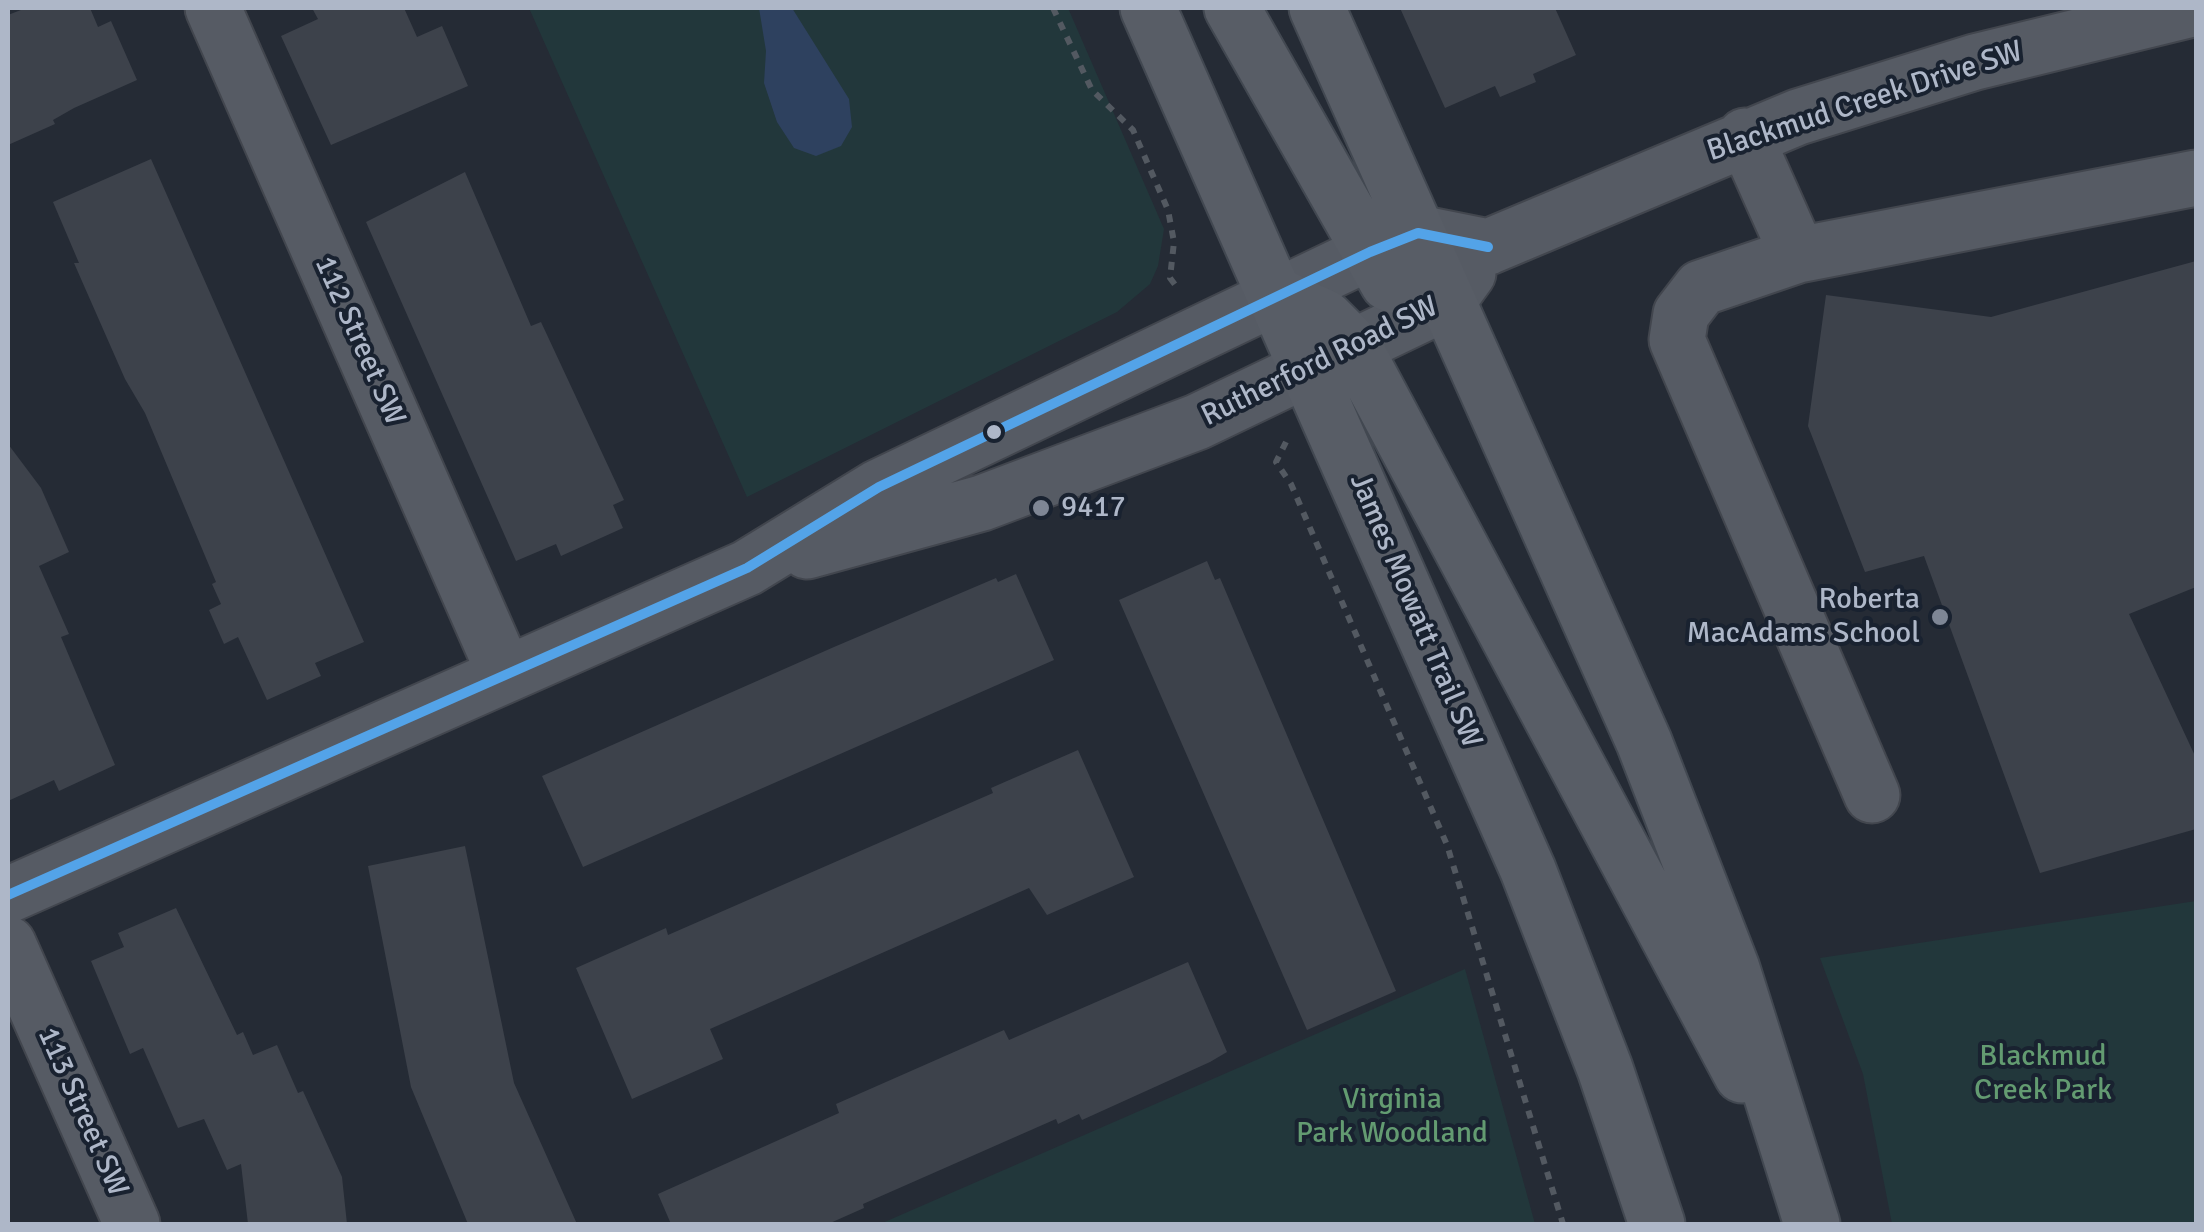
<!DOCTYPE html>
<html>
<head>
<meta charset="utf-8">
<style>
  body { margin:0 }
  #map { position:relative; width:2204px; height:1232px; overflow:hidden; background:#252b35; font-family:Signika,sans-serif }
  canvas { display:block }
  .frame { position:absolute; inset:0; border:10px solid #aeb7c8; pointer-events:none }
</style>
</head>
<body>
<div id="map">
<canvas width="2204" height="1232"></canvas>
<div class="frame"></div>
</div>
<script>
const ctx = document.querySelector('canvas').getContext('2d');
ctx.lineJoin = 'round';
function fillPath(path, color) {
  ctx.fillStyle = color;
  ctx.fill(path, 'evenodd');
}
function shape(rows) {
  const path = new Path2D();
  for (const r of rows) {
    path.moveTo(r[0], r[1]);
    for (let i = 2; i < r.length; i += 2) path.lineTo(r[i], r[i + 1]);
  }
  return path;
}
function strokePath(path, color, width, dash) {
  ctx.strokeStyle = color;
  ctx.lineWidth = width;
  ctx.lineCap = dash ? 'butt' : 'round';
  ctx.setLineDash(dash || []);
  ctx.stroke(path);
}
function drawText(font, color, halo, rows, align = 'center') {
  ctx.font = font + ' Signika,sans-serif';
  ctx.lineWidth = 8;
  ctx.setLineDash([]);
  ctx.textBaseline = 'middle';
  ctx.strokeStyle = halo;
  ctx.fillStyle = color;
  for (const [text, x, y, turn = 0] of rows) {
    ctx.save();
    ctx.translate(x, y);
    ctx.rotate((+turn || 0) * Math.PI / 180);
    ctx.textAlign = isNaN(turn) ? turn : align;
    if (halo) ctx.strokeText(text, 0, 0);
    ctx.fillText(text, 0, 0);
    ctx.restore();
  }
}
fillPath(shape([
  [529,8,1068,8,1164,229,1158,266,1150,284,1117,312,747,497],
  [2196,901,2196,1224,1892,1224,1863,1074,1820,958],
  [1465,969,1535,1224,880,1224]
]), '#22373b');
fillPath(shape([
  [759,8,792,8,849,99,852,127,841,146,816,156,794,148,777,122,764,83,766,51]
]), '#2e415f');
fillPath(shape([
  [26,8,90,8,98,27,111,21,137,80,74,108,53,120,55,124,8,145,8,15],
  [312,8,404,8,417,37,442,26,468,86,331,145,281,36,318,19],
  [1400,8,1555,8,1576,55,1533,74,1536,82,1500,97,1495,86,1445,108],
  [151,159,364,642,315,663,321,676,267,700,238,637,224,644,209,610,221,604,212,584,216,582,145,413,125,379,74,263,79,263,53,202],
  [465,172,531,326,541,322,624,500,613,505,623,528,561,556,556,544,516,561,366,222],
  [2196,261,2196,587,2129,614,2196,758,2196,829,2040,873,1924,556,1865,572,1808,426,1826,295,1991,317],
  [8,444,41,488,69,552,39,566,69,634,61,637,115,765,59,791,54,780,8,801],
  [1207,561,1215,580,1220,578,1396,991,1307,1030,1119,600],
  [1016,574,1054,660,583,867,542,776,834,647,996,578,998,582],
  [1078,750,1134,877,1047,915,1029,888,710,1029,723,1059,632,1099,576,968,666,928,668,935,993,793,991,788],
  [465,846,514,1083,577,1224,468,1224,411,1087,368,866],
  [176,908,237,1035,243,1032,253,1055,277,1045,298,1093,303,1091,342,1177,347,1224,248,1224,241,1164,227,1170,204,1119,178,1128,143,1048,130,1054,91,961,124,947,118,933],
  [1188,962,1227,1052,1210,1062,1082,1120,1079,1114,1058,1124,1056,1119,863,1204,864,1208,828,1224,671,1224,658,1194,839,1113,836,1104,1004,1030,1009,1040]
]), '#3d424b');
const minor = shape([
  [213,8,505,674],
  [1745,136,1798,255,2196,178],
  [1488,247,1798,117,1975,62,2196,8],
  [1798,255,1701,288,1681,314,1677,340,1872,795],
  [807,551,982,503,1197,422,1447,302,1468,273],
  [8,895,747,568,879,487,1370,252,1418,233,1488,247],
  [8,944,132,1224]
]);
const major = shape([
  [1148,8,1528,870,1605,1069,1657,1224],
  [1232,8,1388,283,1447,302],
  [1317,8,1644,742,1732,969,1812,1224],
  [1276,295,1325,318,1354,347,1742,1075]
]);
strokePath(minor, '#42464e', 59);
strokePath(major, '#424851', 59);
strokePath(shape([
  [1053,8,1092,90,1133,130,1168,210,1174,242,1170,278,1179,290],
  [1286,442,1276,462,1291,484,1447,845,1563,1224]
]), '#535961', 6, [8, 8]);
strokePath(minor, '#565b64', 55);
strokePath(major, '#585d66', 55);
strokePath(shape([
  [8,895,747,568,879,487,1370,252,1418,233,1488,247]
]), '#53a3e8', 10);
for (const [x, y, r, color] of [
  [994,432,9,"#aeb7c8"],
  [1041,508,10,"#7e8695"],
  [1940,617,10,"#7e8695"]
]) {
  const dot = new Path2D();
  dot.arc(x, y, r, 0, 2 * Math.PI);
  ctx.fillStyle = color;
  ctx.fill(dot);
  strokePath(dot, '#192230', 4);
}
drawText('30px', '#aeb7c8', '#192230', [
  ["Blackmud Creek Drive SW",1865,102,-18],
  ["112 Street SW",359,341,66],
  ["Rutherford Road SW",1320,362,-26],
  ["James Mowatt Trail SW",1415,611,67],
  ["113 Street SW",82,1112,66]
]);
drawText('30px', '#aeb7c8', '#192230', [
  ["9417",1061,508],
  ["Roberta",1920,600,"right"],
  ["MacAdams School",1920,634,"right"]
], 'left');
drawText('30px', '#639b71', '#192230', [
  ["Blackmud",2043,1057],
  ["Creek Park",2043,1091],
  ["Virginia",1392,1100],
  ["Park Woodland",1392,1134]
]);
</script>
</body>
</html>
